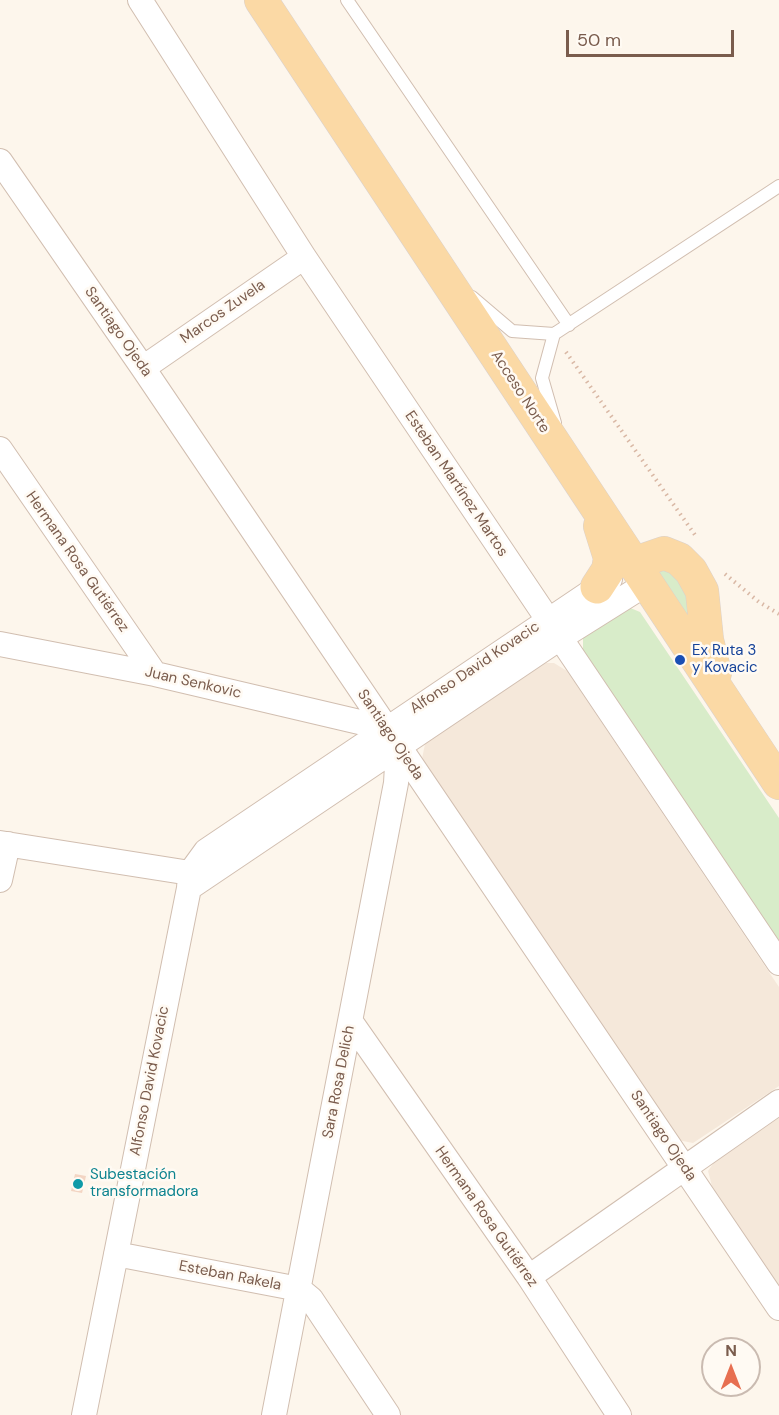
<!DOCTYPE html>
<html>
<head>
<meta charset="utf-8">
<style>
  body { margin:0 }
  #map { position:relative; width:779px; height:1415px; overflow:hidden; background:#fdf6ec; font-family:"DM Sans",sans-serif }
  canvas { display:block }
  .north { position:absolute; left:701px; top:1337px; width:60px; height:60px; box-sizing:border-box; background:#fffaf3; border:2px solid #cabbb1; border-radius:50%; rotate:0deg; font-size:16px; font-weight:700; line-height:24px; text-align:center; color:#7a5c4d }
  .north::after { content:''; display:block; margin:auto; width:21px; height:27px; background:#e76f51; clip-path:polygon(50% 0,100% 100%,50% 72%,0 100%) }
  .scale { position:absolute; left:566px; top:30px; width:168px; height:27px; box-sizing:border-box; border:3px solid #7a5c4d; border-top:0; padding-left:8px; font-size:18px; line-height:21px; white-space:nowrap; color:#7a5c4d; -webkit-text-stroke:4px #fffaf3; paint-order:stroke }
</style>
</head>
<body>
<div id="map">
<canvas width="779" height="1415"></canvas>
<div class="north">N</div>
<div class="scale">50 m</div>
</div>
<script>
const ctx = document.querySelector('canvas').getContext('2d');
ctx.lineJoin = 'round';
function fillPath(path, color) {
  ctx.fillStyle = color;
  ctx.fill(path, 'evenodd');
}
function shape(rows) {
  const path = new Path2D();
  for (const r of rows) {
    path.moveTo(r[0], r[1]);
    for (let i = 2; i < r.length; i += 2) path.lineTo(r[i], r[i + 1]);
  }
  return path;
}
function strokePath(path, color, width, dash) {
  ctx.strokeStyle = color;
  ctx.lineWidth = width;
  ctx.lineCap = dash ? 'butt' : 'round';
  ctx.setLineDash(dash || []);
  ctx.stroke(path);
}
function drawText(font, color, halo, rows, align = 'center') {
  ctx.font = font + ' "DM Sans",sans-serif';
  ctx.lineWidth = 5;
  ctx.setLineDash([]);
  ctx.textBaseline = 'middle';
  ctx.strokeStyle = halo;
  ctx.fillStyle = color;
  for (const [text, x, y, turn = 0] of rows) {
    ctx.save();
    ctx.translate(x, y);
    ctx.rotate((+turn || 0) * Math.PI / 180);
    ctx.textAlign = isNaN(turn) ? turn : align;
    if (halo) ctx.strokeText(text, 0, 0);
    ctx.fillText(text, 0, 0);
    ctx.restore();
  }
}
fillPath(shape([
  [546,663,554,663,567,671,779,987,779,1086,693,1143,678,1140,422,759,425,744,431,738],
  [779,1117,779,1286,712,1186,708,1171,717,1158]
]), '#f5e8da');
fillPath(shape([
  [653,564,681,570,706,656],
  [628,607,640,612,779,818,779,941,583,651,583,638]
]), '#d8ecc9');
fillPath(shape([
  [75,1174,86,1176,82,1193,71,1191]
]), '#f3d5c3');
const lane = shape([
  [347,0,569,325],
  [472,297,512,331,554,334],
  [555,423,542,378,554,334,779,186]
]);
const street = shape([
  [140,0,304,257,779,963],
  [0,161,143,368,779,1308],
  [143,368,304,257],
  [0,449,155,674],
  [0,644,155,674,385,728],
  [0,843,190,873],
  [0,880,8,844],
  [189,888,560,638,646,584],
  [351,1022,529,1277,619,1415],
  [116,1254,299,1289,311,1299,388,1415],
  [529,1277,779,1102],
  [84,1415,189,888,190,873,206,851,610,579],
  [274,1415,396,783,398,748]
]);
const primary = shape([
  [261,0,779,783],
  [632,564,664,553,679,559,691,571,702,591,707,640,715,673],
  [597,587,608,570,610,558,600,526]
]);
strokePath(lane, '#d1beb0', 14);
strokePath(street, '#d1beb0', 26);
strokePath(primary, '#dad1cd', 34);
strokePath(shape([
  [566,352,695,535],
  [725,574,759,602,779,614]
]), '#d9b8a5', 4, [1.5, 4.5]);
strokePath(lane, '#fff', 12);
strokePath(street, '#fff', 24);
strokePath(primary, '#fbd9a5', 33);
for (const [x, y, r, color] of [
  [680,660,6,"#1a4fb4"],
  [78,1184,6,"#0f9aa8"]
]) {
  const dot = new Path2D();
  dot.arc(x, y, r, 0, 2 * Math.PI);
  ctx.fillStyle = color;
  ctx.fill(dot);
  strokePath(dot, '#fffaf3', 2);
}
drawText('15px', '#7a5c4d', '#fffaf3', [
  ["Marcos Zuvela",223,312,-35],
  ["Santiago Ojeda",118,332,55],
  ["Acceso Norte",520,392,57],
  ["Esteban Martínez Martos",456,484,56],
  ["Hermana Rosa Gutiérrez",77,562,55],
  ["Alfonso David Kovacic",475,668,-34],
  ["Juan Senkovic",193,683,13],
  ["Santiago Ojeda",390,735,56],
  ["Alfonso David Kovacic",150,1081,-79],
  ["Sara Rosa Delich",339,1082,-79],
  ["Santiago Ojeda",663,1136,56],
  ["Hermana Rosa Gutiérrez",486,1217,55],
  ["Esteban Rakela",230,1276,11]
]);
drawText('15px', '#164399', '#fffaf3', [
  ["Ex Ruta 3",692,651],
  ["y Kovacic",692,668]
], 'left');
drawText('15px', '#0d838f', '#fffaf3', [
  ["Subestación",90,1175],
  ["transformadora",90,1192]
], 'left');
</script>
</body>
</html>
